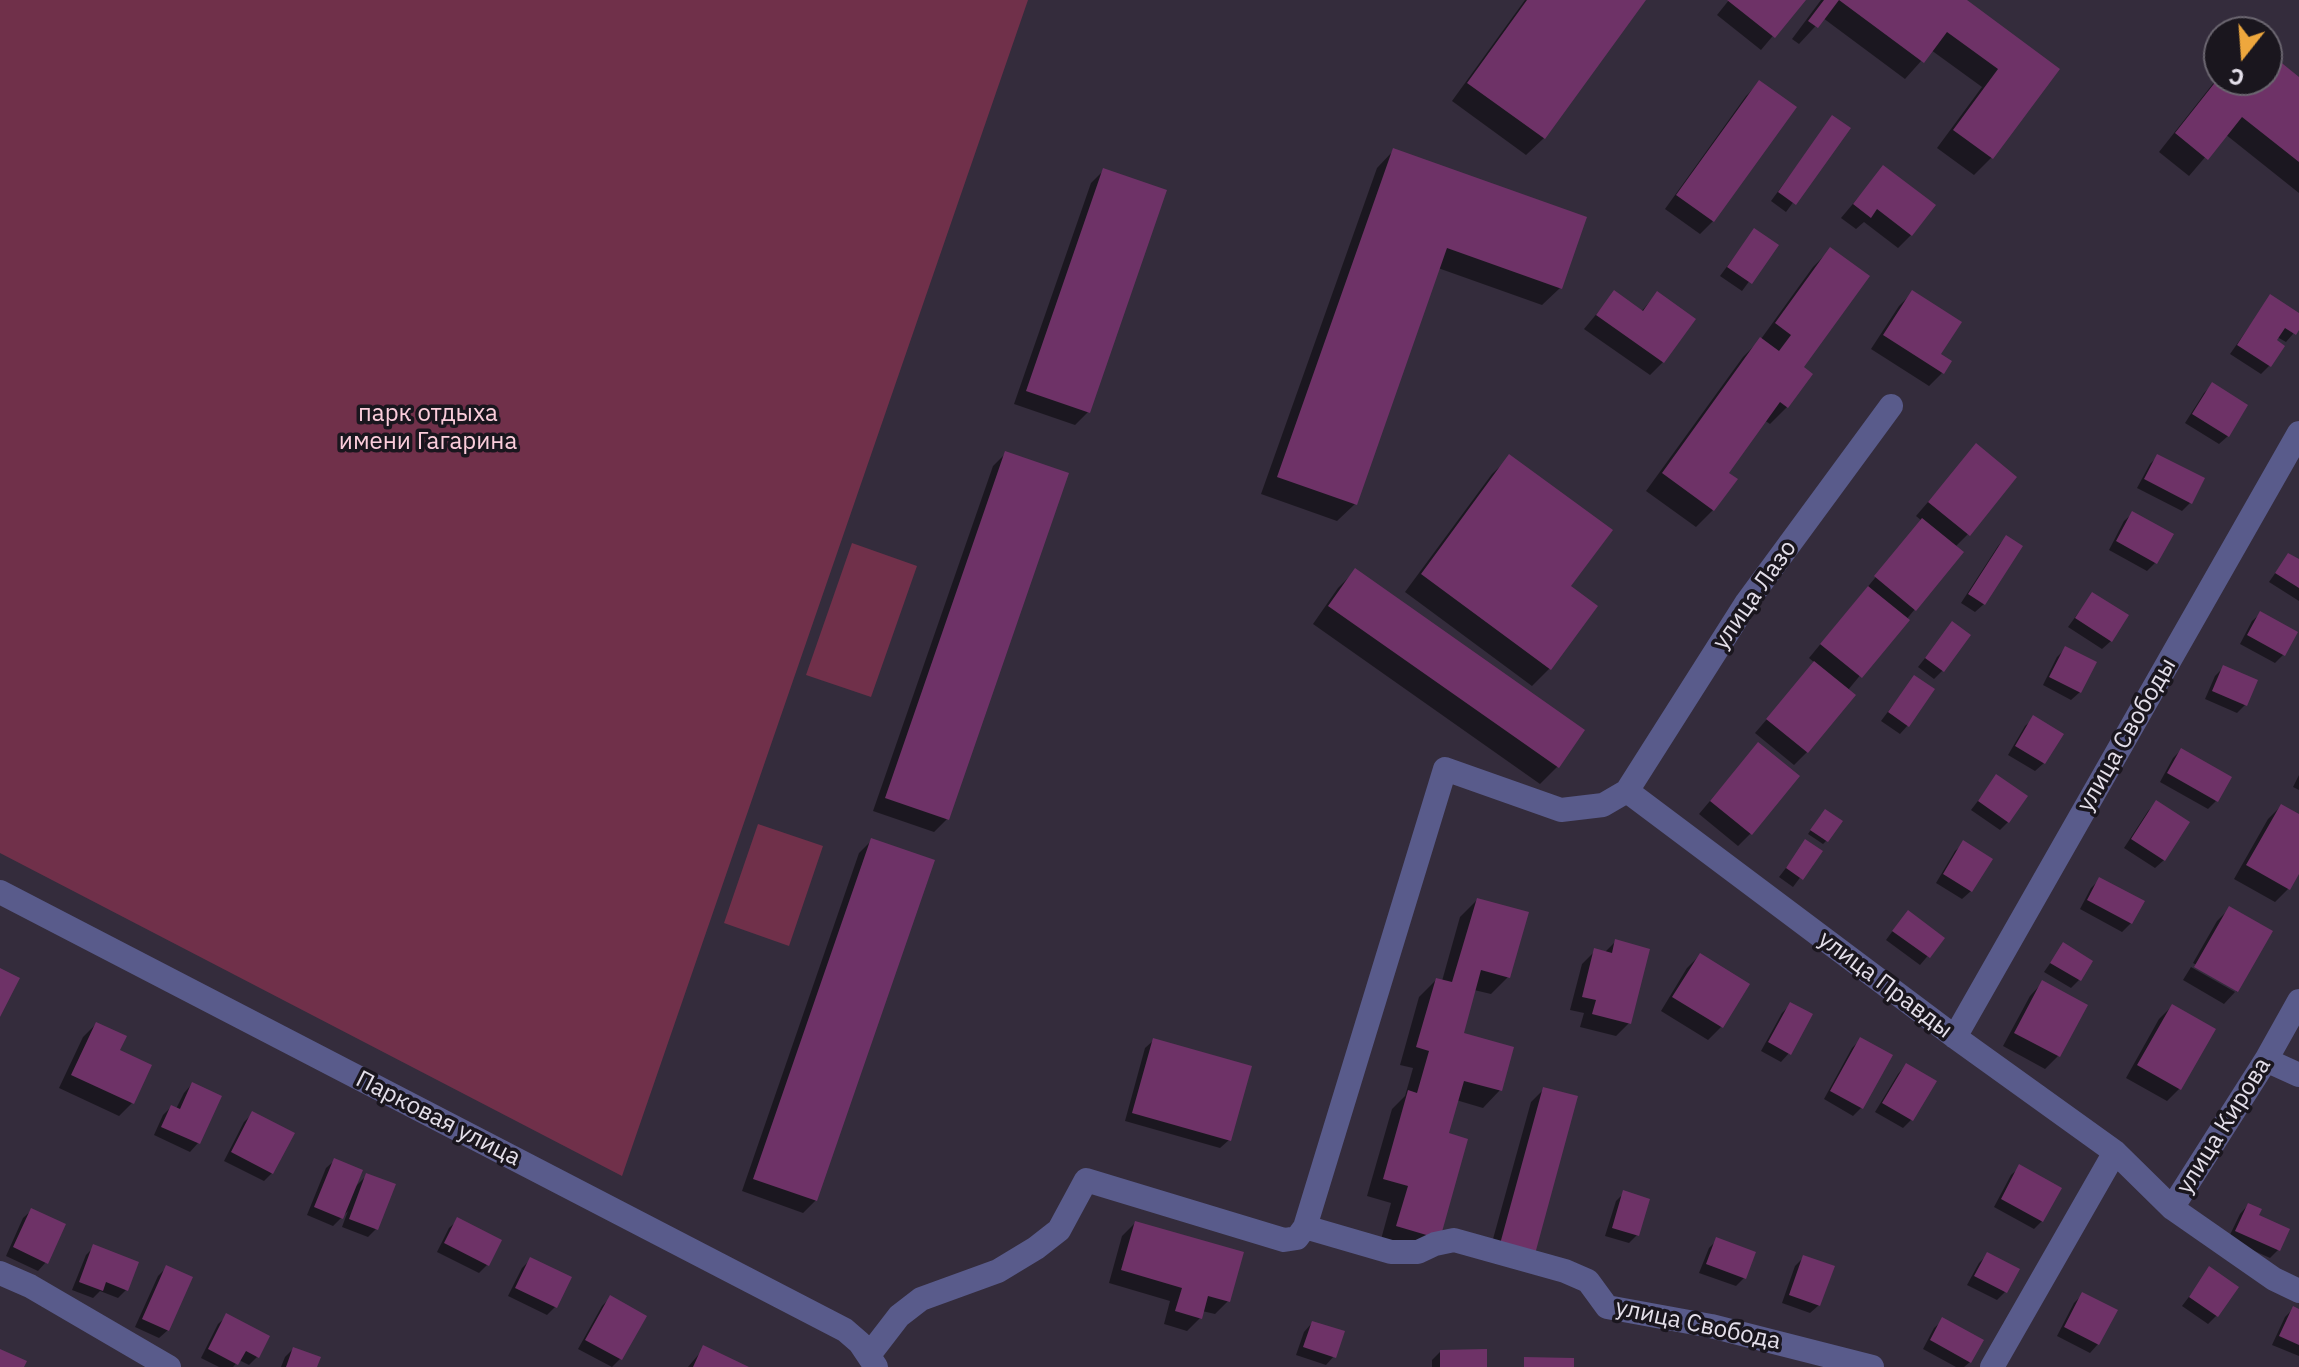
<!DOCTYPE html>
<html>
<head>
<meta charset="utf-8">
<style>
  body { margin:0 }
  #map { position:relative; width:2299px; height:1367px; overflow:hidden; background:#342c3c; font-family:"IBM Plex Sans",sans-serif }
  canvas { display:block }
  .north { position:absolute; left:2203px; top:16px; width:80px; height:80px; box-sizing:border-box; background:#1a161e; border:2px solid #6b6670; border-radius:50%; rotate:197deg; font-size:22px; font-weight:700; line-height:32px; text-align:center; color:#e4dfea }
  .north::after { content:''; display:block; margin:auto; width:28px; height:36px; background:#eea73d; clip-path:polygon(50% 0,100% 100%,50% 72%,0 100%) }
</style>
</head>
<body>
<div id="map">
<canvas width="2299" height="1367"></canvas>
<div class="north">С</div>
</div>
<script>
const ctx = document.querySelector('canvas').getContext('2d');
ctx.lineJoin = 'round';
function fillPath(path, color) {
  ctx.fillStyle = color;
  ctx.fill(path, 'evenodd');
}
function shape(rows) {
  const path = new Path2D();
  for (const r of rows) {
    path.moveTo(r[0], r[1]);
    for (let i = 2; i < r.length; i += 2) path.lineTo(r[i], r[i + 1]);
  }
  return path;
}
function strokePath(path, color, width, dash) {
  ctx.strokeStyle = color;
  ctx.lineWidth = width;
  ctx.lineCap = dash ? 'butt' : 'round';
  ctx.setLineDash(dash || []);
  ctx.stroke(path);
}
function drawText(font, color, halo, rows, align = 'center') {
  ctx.font = font + ' "IBM Plex Sans",sans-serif';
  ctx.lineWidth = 7;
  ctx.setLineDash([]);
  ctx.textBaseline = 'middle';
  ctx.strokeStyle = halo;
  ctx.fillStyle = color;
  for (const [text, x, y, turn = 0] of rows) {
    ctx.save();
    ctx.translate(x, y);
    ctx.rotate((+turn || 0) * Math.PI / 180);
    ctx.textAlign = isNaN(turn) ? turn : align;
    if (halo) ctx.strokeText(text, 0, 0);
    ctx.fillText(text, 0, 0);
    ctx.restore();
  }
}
fillPath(shape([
  [0,0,1028,0,622,1176,0,853],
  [852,543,917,566,871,697,806,675],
  [758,824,823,846,789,946,724,923]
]), '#70304a');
fillPath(shape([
  [1525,0,1644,0,1544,138,1526,155,1452,101],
  [1729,0,1803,0,1761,50,1717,15],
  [1821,0,1963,0,2057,69,1991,158,1974,175,1937,148,1982,87,1931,50,1905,79,1823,18,1799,44,1792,39],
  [2267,54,2299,79,2299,193,2225,134,2189,176,2159,152,2219,76,2219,80,2267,80],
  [1759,83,1713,221,1700,234,1665,209,1746,96],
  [1832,118,1848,128,1786,212,1771,201],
  [1394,150,1560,288,1542,305,1438,268,1355,504,1337,521,1261,494,1377,168],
  [1883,168,1911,235,1898,248,1864,222,1856,229,1841,218],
  [1104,170,1088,412,1075,425,1014,404,1091,183],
  [1754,230,1776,245,1742,291,1720,276],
  [1830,250,1801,368,1787,407,1770,424,1764,420,1726,473,1713,510,1696,527,1646,491,1743,357,1761,339,1813,267],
  [1614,293,1641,312,1657,293,1663,362,1650,375,1584,329],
  [1912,293,1938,355,1942,373,1929,386,1871,349,1899,306],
  [2270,297,2299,315,2299,327,2286,342,2277,337,2269,366,2261,374,2230,354],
  [2212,385,2228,436,2219,444,2185,423,2204,393],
  [1976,446,1968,534,1955,547,1915,609,1848,690,1807,752,1794,765,1755,733,1815,663,1809,658,1922,521,1916,516],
  [1006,453,947,819,934,832,873,811,993,466],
  [2158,456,2190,503,2182,511,2137,488,2150,464],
  [1510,457,1569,587,1550,668,1532,686,1405,592,1492,474],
  [2133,513,2155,563,2147,571,2109,550,2124,521],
  [2006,537,1984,604,1975,612,1961,603,1998,546],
  [2288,555,2299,562,2299,601,2269,582],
  [1356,570,1583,731,1557,767,1540,784,1313,624,1338,588],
  [2092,594,2111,641,2102,649,2068,627],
  [2261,613,2296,633,2283,655,2275,663,2240,644,2252,621],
  [1952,624,1943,670,1934,679,1918,667],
  [2066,648,2080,692,2071,700,2043,685,2057,657],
  [2223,668,2245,705,2237,713,2205,699,2215,676],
  [1914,677,1908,725,1900,734,1881,721],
  [2034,718,2044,763,2035,771,2008,755,2025,726],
  [1758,744,1751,833,1738,846,1699,814],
  [2181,750,2216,801,2208,809,2160,782,2173,758],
  [2299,775,2299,790,2293,787],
  [1997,776,2008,822,2000,830,1971,810],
  [2156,803,2164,860,2155,868,2124,848,2148,811],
  [2281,806,2299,817,2299,870,2288,889,2275,902,2234,879,2268,819],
  [1821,815,1826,841,1823,844,1808,834],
  [872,840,816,1200,803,1213,742,1191,859,853],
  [1806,842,1820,851,1793,887,1779,877],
  [1964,843,1971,891,1962,899,1936,883,1955,851],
  [2100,879,2131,923,2122,932,2080,909,2091,888],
  [1477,900,1508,977,1491,994,1474,990,1461,1034,1500,1090,1483,1108,1456,1100,1446,1135,1466,1141,1421,1255,1380,1243,1391,1203,1367,1196,1392,1109,1405,1096,1413,1068,1400,1065,1419,997,1436,980,1442,981,1460,917],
  [2230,908,2270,932,2236,992,2236,988,2193,963,2217,921],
  [1900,921,1942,939,1920,965,1886,940],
  [1616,941,1629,1023,1616,1036,1580,1027,1584,1013,1570,1010,1582,964,1595,951,1604,953],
  [2063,945,2079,980,2071,988,2044,972],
  [1700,955,1721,1027,1708,1040,1661,1011,1687,968],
  [2191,967,2235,992,2224,1004,2183,980],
  [2042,983,2085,1005,2058,1056,2045,1069,2003,1046,2030,996],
  [1791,1004,1789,1053,1781,1062,1761,1051,1782,1013],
  [2172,1006,2180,1088,2167,1101,2126,1078,2159,1019],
  [96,1024,117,1051,132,1103,119,1116,59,1088,83,1037],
  [1154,1040,1229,1140,1220,1148,1125,1121,1145,1048],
  [1860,1040,1861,1108,1853,1116,1824,1099,1852,1048],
  [1906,1065,1911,1120,1903,1128,1875,1112,1898,1074],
  [192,1084,220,1097,198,1143,190,1152,154,1135,163,1115,171,1107,176,1109,184,1093],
  [1544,1089,1520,1266,1488,1257,1531,1102],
  [253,1113,272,1173,264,1181,224,1161,244,1122],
  [335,1160,354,1188,367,1175,376,1229,368,1237,342,1227,348,1211,333,1226,307,1215,326,1168],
  [2020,1167,2042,1221,2034,1229,1994,1207,2011,1175],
  [1624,1193,1637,1235,1629,1243,1605,1236,1616,1201],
  [2248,1205,2278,1250,2270,1258,2228,1239,2240,1214],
  [32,1210,46,1262,38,1271,6,1256,23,1218],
  [458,1220,487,1265,479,1273,437,1252,449,1228],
  [1135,1223,1228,1301,1215,1314,1202,1311,1200,1318,1187,1331,1164,1324,1170,1301,1109,1283,1122,1236],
  [1717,1240,1744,1278,1736,1286,1699,1273,1709,1248],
  [94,1247,126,1290,118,1298,100,1291,93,1298,72,1290,86,1255],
  [1988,1254,2005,1292,1997,1300,1967,1285,1979,1263],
  [1804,1257,1819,1305,1810,1313,1782,1303,1795,1266],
  [531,1259,569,1278,555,1307,547,1315,508,1296,522,1268],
  [166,1268,168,1330,159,1338,135,1327,158,1276],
  [2210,1269,2217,1315,2208,1324,2182,1306],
  [2082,1295,2098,1344,2090,1353,2057,1336,2074,1303],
  [610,1298,644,1317,620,1359,612,1367,578,1349,602,1306],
  [2293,1309,2299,1311,2299,1356,2272,1345,2285,1317],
  [227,1316,257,1357,249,1365,239,1360,233,1367,219,1367,201,1358,218,1324],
  [1943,1320,1970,1362,1964,1367,1956,1367,1923,1349,1934,1328],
  [1312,1323,1334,1356,1326,1365,1296,1355,1304,1332],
  [704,1348,745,1367,688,1367],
  [293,1349,315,1367,281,1367,285,1357],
  [1440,1352,1485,1367,1432,1367,1432,1360]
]), '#0007');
fillPath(shape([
  [1527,0,1646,0,1545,139,1467,83],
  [1727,0,1806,0,1775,38],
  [1824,0,1967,0,2060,69,1993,159,1953,130,1998,69,1947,32,1924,63,1839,0,1818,28,1808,21],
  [2267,51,2299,77,2299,162,2242,117,2208,160,2175,133,2217,80,2267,80],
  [1759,80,1797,107,1714,222,1676,195],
  [1832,115,1851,128,1796,205,1778,192],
  [1393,148,1587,217,1562,289,1447,248,1357,505,1277,477],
  [1883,165,1936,205,1912,236,1877,209,1871,218,1853,204],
  [1103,168,1167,190,1090,413,1026,391],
  [1754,228,1779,245,1752,284,1727,267],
  [1830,247,1870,276,1804,367,1813,374,1788,408,1780,402,1729,473,1738,479,1714,511,1662,473,1760,337,1779,351,1791,335,1775,323],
  [1614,290,1643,311,1657,291,1696,319,1664,363,1596,315],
  [1912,290,1962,322,1941,354,1952,361,1944,374,1883,335],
  [2270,294,2299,313,2299,330,2296,335,2285,328,2277,340,2285,346,2271,367,2237,345],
  [2212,382,2248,405,2229,437,2192,414],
  [1976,443,2017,477,1970,536,1928,502],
  [1005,451,1069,473,949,820,885,798],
  [1509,454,1613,530,1571,586,1598,606,1551,670,1421,574],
  [2157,454,2205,478,2192,504,2144,479],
  [2132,511,2174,534,2157,564,2116,541],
  [1922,518,1964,552,1916,611,1874,576],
  [2006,535,2023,546,1985,605,1968,594],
  [2288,553,2299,559,2299,588,2275,573],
  [1355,568,1585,730,1559,768,1328,606],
  [1868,586,1910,620,1862,678,1820,644],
  [2092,592,2129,615,2112,642,2075,618],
  [2260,611,2298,632,2285,656,2247,635],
  [1952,621,1971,635,1944,672,1925,658],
  [2065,646,2097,662,2081,693,2049,677],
  [1814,661,1856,695,1808,753,1766,719],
  [2223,665,2258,680,2247,706,2212,691],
  [1914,675,1935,689,1909,727,1888,712],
  [2033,715,2064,734,2045,764,2015,746],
  [1758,742,1800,776,1752,835,1710,801],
  [2181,748,2232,777,2218,802,2167,773],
  [1996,774,2028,796,2009,823,1978,801],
  [2156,800,2190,822,2165,861,2131,839],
  [2281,804,2299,814,2299,874,2290,890,2246,865],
  [1825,809,1843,821,1828,842,1810,830],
  [871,838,935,860,817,1201,753,1179],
  [1805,839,1823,851,1803,880,1786,868],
  [1963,840,1993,859,1972,892,1943,874],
  [2099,877,2145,901,2132,924,2087,900],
  [1477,898,1529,912,1510,978,1481,970,1464,1033,1514,1047,1502,1091,1464,1081,1449,1133,1468,1139,1440,1239,1396,1226,1408,1186,1383,1179,1408,1090,1417,1093,1429,1051,1416,1047,1436,978,1452,982],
  [2229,906,2273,931,2238,992,2194,967],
  [1908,910,1945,938,1930,958,1892,931],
  [1615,939,1650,949,1631,1024,1592,1014,1596,1000,1582,997,1594,948,1612,953],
  [2063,942,2093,961,2081,981,2050,963],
  [1700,953,1750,984,1723,1028,1672,997],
  [0,968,20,978,0,1017],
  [2042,980,2088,1005,2060,1057,2014,1033],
  [1790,1002,1813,1014,1791,1055,1768,1042],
  [2172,1004,2216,1029,2181,1090,2137,1065],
  [96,1022,127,1036,120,1050,152,1065,134,1104,71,1075],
  [1860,1037,1893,1055,1863,1109,1830,1091],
  [1153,1038,1252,1066,1231,1141,1132,1113],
  [1906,1063,1937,1081,1913,1121,1882,1103],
  [192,1082,222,1096,200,1144,161,1127,171,1105,180,1109],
  [1543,1087,1578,1096,1535,1254,1500,1244],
  [252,1111,295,1133,273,1174,231,1152],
  [334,1158,363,1170,343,1219,314,1207],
  [2019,1164,2062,1188,2043,1222,2001,1199],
  [366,1173,396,1184,378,1230,349,1219],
  [1623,1190,1650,1199,1639,1236,1612,1228],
  [2248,1203,2262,1209,2259,1215,2290,1229,2280,1251,2235,1231],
  [31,1208,66,1224,48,1264,13,1247],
  [457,1217,502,1240,489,1266,444,1243],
  [1135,1221,1244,1252,1230,1302,1208,1296,1202,1319,1175,1311,1182,1288,1121,1270],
  [1716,1237,1756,1252,1746,1279,1706,1264],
  [93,1244,139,1262,128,1291,106,1282,103,1291,79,1282],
  [1987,1252,2020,1269,2007,1293,1974,1276],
  [1803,1255,1835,1266,1820,1306,1789,1295],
  [530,1257,572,1277,557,1308,515,1288],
  [166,1265,193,1277,169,1331,142,1319],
  [2209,1266,2239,1287,2218,1317,2189,1297],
  [2082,1292,2118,1310,2099,1345,2064,1327],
  [610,1295,647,1316,622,1360,585,1340],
  [2293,1306,2299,1309,2299,1345,2279,1336],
  [226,1313,270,1336,259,1358,246,1351,238,1365,208,1349],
  [1942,1317,1984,1340,1971,1363,1930,1340],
  [1312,1321,1345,1331,1336,1358,1303,1347],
  [703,1345,749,1367,693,1367],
  [293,1347,321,1357,317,1367,286,1367],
  [0,1349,27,1361,24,1367,0,1367],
  [1487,1349,1487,1367,1440,1367,1440,1350],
  [1524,1357,1574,1358,1574,1367,1524,1367]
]), '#6e3267');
strokePath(shape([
  [1627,791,1747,602,1891,406],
  [0,892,845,1330,860,1343,876,1367],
  [1955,1037,2299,433],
  [2266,1060,2299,1075],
  [2172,1208,2266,1060,2299,1001],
  [1305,1227,1391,1252,1418,1252,1435,1244,1454,1240,1565,1271,1588,1281,1607,1307,1711,1326,1872,1367],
  [0,1273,30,1286,169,1367],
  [869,1355,899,1316,921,1299,998,1271,1036,1248,1059,1230,1086,1180,1284,1240,1297,1238,1305,1227,1445,769,1561,810,1603,805,1627,791,1955,1037,2115,1152,2172,1208,2274,1279,2299,1291],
  [1992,1367,2115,1152]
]), '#595b8b', 24);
drawText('24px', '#fccddb', '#1a161e', [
  ["парк отдыха",428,414],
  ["имени Гагарина",428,442]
]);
drawText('24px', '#e4dfea', '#1a161e', [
  ["улица Лазо",1755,595,-55],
  ["улица Свободы",2127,735,-60],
  ["улица Правды",1885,985,37],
  ["Парковая улица",438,1119,27],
  ["улица Кирова",2224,1126,-58],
  ["улица Свобода",1698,1325,12]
]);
</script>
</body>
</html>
